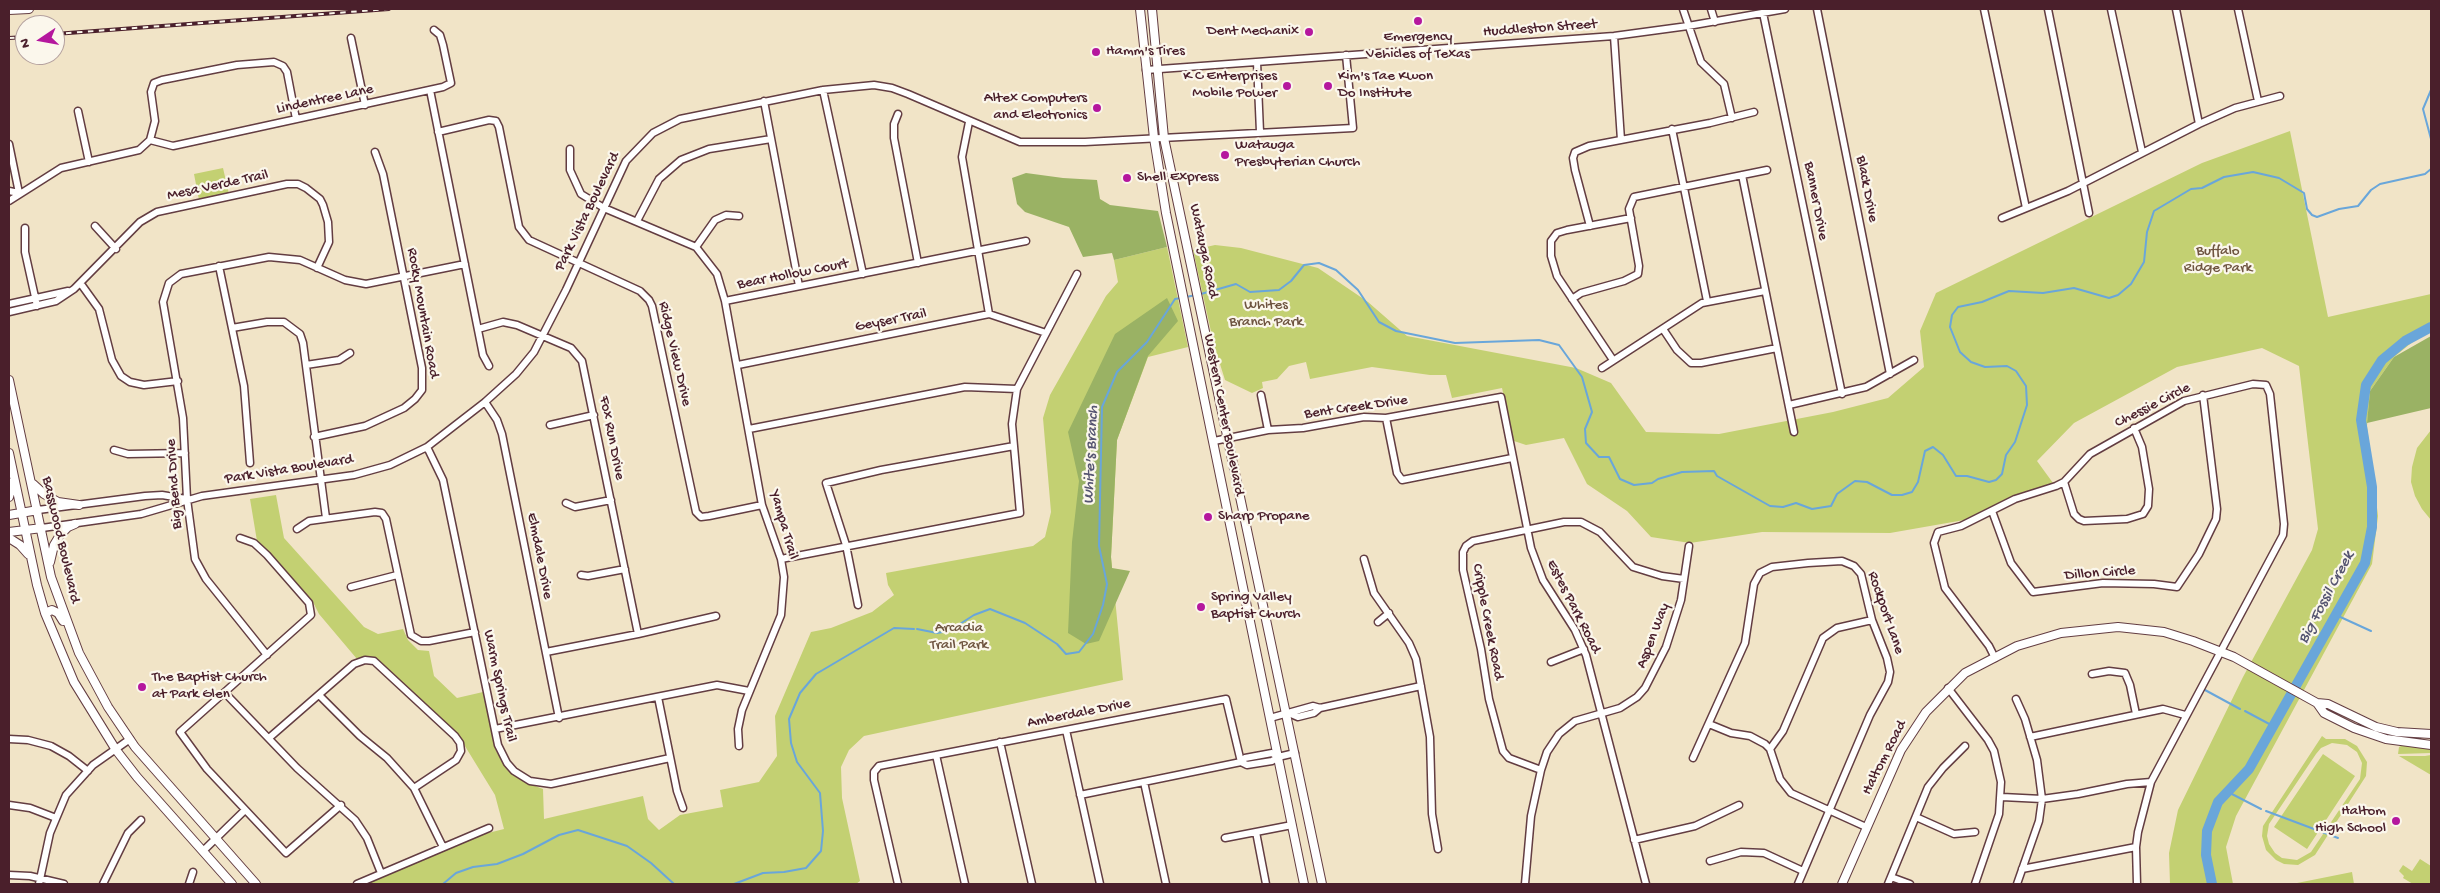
<!DOCTYPE html>
<html>
<head>
<meta charset="utf-8">
<style>
  body { margin:0 }
  #map { position:relative; width:2440px; height:893px; overflow:hidden; background:#f1e4c7; font-family:"Gochi Hand",sans-serif }
  canvas { display:block }
  .frame { position:absolute; inset:0; border:10px solid #4a1f2b; pointer-events:none }
  .north { position:absolute; left:15px; top:15px; width:50px; height:50px; box-sizing:border-box; background:#fbf7ec; border:1px solid #b4a19f; border-radius:50%; rotate:258deg; font-size:14px; font-weight:700; line-height:20px; text-align:center; color:#4a1f2b }
  .north::after { content:''; display:block; margin:auto; width:18px; height:22px; background:#b5179e; clip-path:polygon(50% 0,100% 100%,50% 72%,0 100%) }
</style>
</head>
<body>
<div id="map">
<canvas width="2440" height="893"></canvas>
<div class="frame"></div>
<div class="north">N</div>
</div>
<script>
const ctx = document.querySelector('canvas').getContext('2d');
ctx.lineJoin = 'round';
function fillPath(path, color) {
  ctx.fillStyle = color;
  ctx.fill(path, 'evenodd');
}
function shape(rows) {
  const path = new Path2D();
  for (const r of rows) {
    path.moveTo(r[0], r[1]);
    for (let i = 2; i < r.length; i += 2) path.lineTo(r[i], r[i + 1]);
  }
  return path;
}
function strokePath(path, color, width, dash) {
  ctx.strokeStyle = color;
  ctx.lineWidth = width;
  ctx.lineCap = dash ? 'butt' : 'round';
  ctx.setLineDash(dash || []);
  ctx.stroke(path);
}
function drawText(font, color, halo, rows, align = 'center') {
  ctx.font = font + ' "Gochi Hand",sans-serif';
  ctx.lineWidth = 4.5;
  ctx.setLineDash([]);
  ctx.textBaseline = 'middle';
  ctx.strokeStyle = halo;
  ctx.fillStyle = color;
  for (const [text, x, y, turn = 0] of rows) {
    ctx.save();
    ctx.translate(x, y);
    ctx.rotate((+turn || 0) * Math.PI / 180);
    ctx.textAlign = isNaN(turn) ? turn : align;
    if (halo) ctx.strokeText(text, 0, 0);
    ctx.fillText(text, 0, 0);
    ctx.restore();
  }
}
fillPath(shape([
  [2290,131,2328,317,2431,294,2431,327,2394,357,2370,391,2367,426,2378,516,2372,564,2236,816,2226,847,2233,884,2170,884,2169,853,2178,810,2243,677,2312,550,2318,529,2299,366,2262,348,2177,367,2074,423,2037,461,2053,483,2015,495,1970,519,1890,533,1762,532,1690,543,1651,537,1627,511,1587,484,1564,438,1526,445,1514,441,1502,388,1452,398,1446,375,1430,375,1372,367,1310,379,1306,362,1289,366,1277,379,1262,382,1263,388,1252,393,1225,380,1214,345,1193,250,1215,245,1241,248,1318,268,1368,302,1407,336,1576,368,1611,383,1646,432,1719,434,1833,412,1888,398,1924,367,1920,331,1936,293,2202,163],
  [223,168,229,194,199,200,194,174],
  [1167,247,1188,347,1148,357,1117,440,1111,557,1123,680,864,736,849,750,841,767,842,798,860,881,856,884,371,884,370,881,476,836,504,829,495,795,460,738,381,663,372,658,357,659,319,614,312,600,257,541,250,499,276,495,284,538,364,627,378,634,403,629,408,640,418,650,429,651,434,676,457,698,483,692,496,751,509,771,525,782,543,789,544,819,643,796,648,819,659,830,680,815,723,807,720,790,759,782,777,756,775,716,811,632,831,628,872,612,894,595,888,585,886,573,1033,546,1045,537,1051,512,1043,418,1050,395,1106,296,1118,282,1114,260],
  [2431,430,2431,520,2422,509,2415,496,2411,482,2412,467,2417,448],
  [2322,736,2326,739,2345,739,2357,746,2367,762,2366,776,2315,855,2298,865,2284,864,2276,860,2266,850,2262,836,2263,826],
  [2332,743,2347,745,2357,752,2362,763,2360,779,2311,852,2297,860,2282,858,2275,853,2269,844,2267,836,2269,824,2316,754,2321,748],
  [2403,745,2431,747,2431,753,2398,754,2399,747],
  [2323,754,2355,776,2307,849,2274,827],
  [2431,755,2431,775,2399,756,2425,756],
  [2420,859,2431,866,2431,884,2413,884,2403,878,2404,876,2399,871,2403,865,2412,871],
  [2352,872,2354,884,2292,884]
]), '#c3d072');
fillPath(shape([
  [1026,173,1063,178,1097,180,1100,199,1110,205,1158,211,1167,247,1114,260,1112,253,1083,257,1069,227,1025,212,1017,204,1012,178],
  [1167,298,1178,321,1148,356,1117,440,1111,557,1112,568,1130,571,1099,641,1086,644,1068,633,1072,542,1079,481,1068,432,1115,334],
  [2431,336,2431,408,2367,423,2370,391,2394,357]
]), '#9ab264');
strokePath(shape([
  [2431,90,2423,109,2431,139],
  [1201,294,1236,284,1250,292,1279,290,1291,281,1304,265,1319,263,1336,270,1358,290,1379,322,1396,331,1455,343,1539,340,1559,345,1582,377,1592,412,1585,429,1586,443,1599,457,1609,457,1620,479,1634,485,1652,483,1658,479,1682,472,1714,471,1717,476,1770,506,1783,507,1796,503,1812,509,1831,506,1837,494,1855,481,1867,482,1892,495,1902,495,1912,492,1918,482,1925,451,1933,447,1943,455,1956,476,1967,476,1989,482,1996,480,2002,474,2006,455,2015,442,2027,405,2026,386,2016,371,2007,366,1985,367,1971,362,1960,352,1950,327,1952,315,1958,307,1982,302,2009,291,2043,293,2074,288,2109,298,2118,295,2131,284,2144,262,2147,232,2154,211,2191,189,2202,188,2224,177,2253,172,2279,178,2304,193,2307,209,2312,215,2317,217,2339,209,2358,206,2371,190,2380,184,2425,174,2431,169],
  [1186,297,1196,295],
  [2336,615,2371,631],
  [917,629,937,633,949,631,974,615,990,609,1025,623,1057,644,1066,654,1079,652,1093,634,1103,605,1107,584,1099,546,1102,407,1117,372,1147,342,1175,299,1181,298],
  [2205,690,2240,709],
  [2245,711,2273,726],
  [2228,792,2261,809],
  [2266,811,2338,838],
  [443,884,456,873,473,867,497,864,523,854,559,835,578,830,627,846,651,863,674,884],
  [734,884,763,873,784,872,806,868,821,851,823,831,820,793,797,762,791,743,789,719,800,693,816,674,894,628,914,629]
]), '#69a6da', 2);
strokePath(shape([
  [2212,884,2206,855,2207,831,2218,802,2249,769,2365,563,2372,527,2372,487,2361,420,2366,385,2382,360,2405,341,2431,327]
]), '#69a6da', 10);
const minor = shape([
  [1683,9,1701,62,1724,84,1732,118],
  [1711,9,1715,22],
  [1817,9,1890,374],
  [1984,9,2026,208],
  [2048,9,2089,213],
  [2111,9,2142,152],
  [2176,9,2199,124],
  [2238,9,2258,101],
  [1763,13,1842,394],
  [1614,36,1621,140],
  [351,38,365,105],
  [1257,62,1260,132],
  [1146,70,1614,36,1688,26,1785,9],
  [430,90,483,355,489,366],
  [823,90,863,274],
  [764,101,799,286],
  [78,111,89,162],
  [898,114,894,124,894,138,918,263],
  [969,122,962,157,989,314],
  [1672,129,1707,301],
  [438,132,489,120,496,121,499,127,519,227,529,240,640,291,649,300,652,306,696,512,701,517,709,516,762,505],
  [150,140,173,146,443,87,451,83,443,45,440,35,434,30],
  [9,144,19,193],
  [570,149,570,170,581,194,604,208,696,247,717,274,725,301,762,505,781,559,784,577,781,615,742,710,738,729,739,746],
  [1742,175,1794,432],
  [9,191,19,193],
  [9,201,61,168,139,150,150,140,155,121,151,92,154,83,162,80,237,65,274,62,283,66,287,72,296,119],
  [2002,218,2068,191,2199,124,2235,108,2280,96],
  [637,221,659,179,681,160,709,149,771,139],
  [95,226,116,249],
  [1590,226,1575,170,1573,158,1575,152,1589,146,1710,123,1754,112],
  [25,228,25,252,37,306],
  [696,247,715,220,726,215,739,216],
  [219,266,244,386,250,463],
  [81,284,99,309,112,360,121,376,130,382,144,385,178,381],
  [1572,299,1581,293,1624,281,1638,274,1639,266,1629,209,1634,197,1767,170],
  [725,301,1026,241],
  [9,304,68,291],
  [9,312,56,301,74,289,140,222,157,212,287,184,298,184,306,188,320,199,323,205,328,222,329,242,317,268],
  [232,328,267,322,284,322,300,334,303,343,326,518],
  [478,329,503,322,517,325,571,348,582,361,638,634],
  [1663,329,1677,350,1691,363,1701,363,1777,348],
  [1613,360,1557,276,1551,256,1551,241,1557,233,1567,230,1631,218],
  [306,365,339,360,350,353],
  [738,365,989,314,1046,333],
  [1602,368,1702,303,1765,291],
  [1261,395,1268,430],
  [485,402,497,420,502,434,559,718],
  [1789,405,1866,387,1914,360],
  [1386,418,1397,473,1402,480,1512,458],
  [550,425,594,415],
  [749,429,965,387,1017,389],
  [314,437,365,426,404,408,415,399,422,390,422,368,383,174,375,152],
  [1214,441,1268,430,1303,428,1364,417,1386,418,1501,397,1531,548,1543,580,1575,630,1586,655,1646,884],
  [427,447,443,480,498,745,507,763,514,771,530,781,551,784,670,758],
  [114,450,128,454,185,453],
  [2064,482,2074,514,2079,519,2084,521,2127,519,2143,514,2148,506,2149,489,2142,447,2134,428],
  [566,503,575,507,611,500],
  [38,510,145,496,162,495,186,499],
  [1992,511,2011,563,2033,592,2103,583,2154,584,2177,587,2199,554,2216,519,2217,509,2203,395],
  [42,528,141,514,202,496,354,475,390,465,427,447,485,402,516,374,534,352,566,290,626,161,653,133,680,119,823,90,874,85,892,88,908,94,1020,142,1085,142,1353,128,1346,55],
  [297,529,309,521,375,512,382,513,386,519,411,635,421,641,429,641,475,632],
  [240,538,254,543,267,555,309,603,311,615,180,732,207,769,286,853,341,805],
  [781,559,1020,513,1012,424,1017,389,1077,274],
  [1364,559,1374,593,1409,643,1416,659,1430,737,1432,814,1438,849],
  [581,575,588,576,625,569],
  [351,587,397,575],
  [858,605,846,545,826,483,881,470,1014,446],
  [1378,622,1389,613],
  [546,652,638,634,716,616],
  [267,655,206,579,195,559,187,499,183,418,163,302,169,283,181,274,269,257,300,260,345,280,366,284,465,264],
  [1995,658,1989,646,1945,588,1934,543,1938,532,1961,526,2015,499,2056,486,2064,482,2090,454,2184,401,2253,384,2266,385,2270,394,2284,524,2283,535,2151,782,2138,832,2136,847,2137,884],
  [1551,662,1584,649],
  [2092,674,2109,671,2125,673,2130,685,2136,714],
  [1948,688,1988,740,1994,751,2001,782,1999,814,1975,884],
  [225,693,297,768,355,820,367,838,381,873],
  [319,695,360,736,387,758,414,788,443,847],
  [658,697,677,791,683,808],
  [2016,699,2025,719,2037,760,2042,799,2039,821,2017,884],
  [1291,714,1298,717,1314,713,1320,708],
  [1270,718,1313,706,1320,708,1421,686],
  [1709,724,1731,733,1750,736,1765,744,1770,749,1780,779,1791,793,1866,827],
  [495,729,717,685,749,691],
  [1066,730,1100,884],
  [2030,737,2163,709,2185,715],
  [269,738,354,664,365,660,374,661,455,736,460,743,461,751,456,760,414,788],
  [9,739,28,740,51,746,69,756,88,771],
  [1000,742,1032,884],
  [1770,749,1783,731,1823,638,1837,628,1872,620],
  [936,755,965,884],
  [1693,758,1745,643,1754,584,1760,573,1772,567,1808,563,1842,561,1854,566,1861,574,1872,620,1887,658,1890,672,1888,682,1870,715,1798,884],
  [1241,762,1247,765,1272,761,1278,757,1295,753],
  [1541,770,1509,758,1503,751,1489,699,1481,649,1463,570,1463,552,1466,546,1473,541,1564,522,1581,522,1600,532,1633,567,1662,576,1684,579],
  [1144,782,1166,884],
  [1080,795,1241,762,1245,758,1272,753,1278,757],
  [2002,797,2042,799,2078,794,2127,784,2151,782],
  [9,805,30,808,56,818],
  [1916,817,1954,834,1975,832],
  [1256,832,1266,884],
  [1225,838,1292,825],
  [1634,840,1695,826,1739,805],
  [203,851,245,810],
  [1710,861,1741,852,1764,853,1803,871],
  [2022,869,2136,847],
  [9,875,30,876,64,884],
  [1891,877,1910,884],
  [39,884,50,833,66,795,93,765,130,739],
  [103,884,128,833,141,820],
  [189,884,193,872],
  [357,884,489,828],
  [898,884,874,780,874,772,879,766,1226,699,1241,762],
  [1525,884,1531,816,1541,770,1547,752,1559,734,1575,721,1620,708,1637,697,1645,688,1666,647,1681,600,1689,546],
  [1888,884,1928,787,1943,768,1965,746]
]);
const major = shape([
  [1140,9,1154,138,1166,213,1304,884],
  [1152,9,1164,138,1322,884],
  [9,10,29,9],
  [9,380,51,577,79,653,108,707,135,747,256,884],
  [9,453,37,585,45,613,74,682,116,750,137,777,232,884],
  [33,484,44,494,58,502,79,505],
  [9,497,13,482],
  [9,515,38,510],
  [9,532,42,528],
  [9,538,20,545,28,554],
  [50,562,54,545,60,535,68,527,75,524],
  [45,613,52,610,58,613,63,621],
  [2317,703,2328,704,2376,727,2397,732,2431,734],
  [1842,884,1901,750,1926,712,1965,673,2017,646,2061,633,2118,627,2164,632,2193,641,2234,657,2317,703,2324,713,2354,728,2386,739,2431,745]
]);
strokePath(minor, '#633d42', 9);
strokePath(major, '#633d42', 10);
strokePath(minor, '#fff', 6);
strokePath(major, '#fff', 8);
const rail = shape([
  [55,34,389,9],
  [9,38,25,37]
]);
strokePath(rail, '#4a1f2b', 4);
strokePath(rail, '#fbf7ec', 2, [5.5]);
for (const [x, y, r, color] of [
  [1418,21,5,"#b5179e"],
  [1309,32,5,"#b5179e"],
  [1096,52,5,"#b5179e"],
  [1287,86,5,"#b5179e"],
  [1328,86,5,"#b5179e"],
  [1097,108,5,"#b5179e"],
  [1225,155,5,"#b5179e"],
  [1127,178,5,"#b5179e"],
  [1208,517,5,"#b5179e"],
  [1201,607,5,"#b5179e"],
  [142,687,5,"#b5179e"],
  [2396,821,5,"#b5179e"]
]) {
  const dot = new Path2D();
  dot.arc(x, y, r, 0, 2 * Math.PI);
  ctx.fillStyle = color;
  ctx.fill(dot);
  strokePath(dot, '#fbf7ec', 2);
}
drawText('15px', '#4a1f2b', '#fbf7ec', [
  ["Huddleston Street",1540,29,-4],
  ["Lindentree Lane",325,100,-12],
  ["Mesa Verde Trail",218,186,-12],
  ["Black Drive",1866,189,79],
  ["Banner Drive",1815,201,79],
  ["Park Vista Boulevard",588,212,-64],
  ["Watauga Road",1203,251,78],
  ["Bear Hollow Court",793,275,-11],
  ["Rocky Mountain Road",422,313,80],
  ["Geyser Trail",891,321,-11],
  ["Ridge View Drive",674,354,77],
  ["Chessie Circle",2153,406,-27],
  ["Bent Creek Drive",1356,408,-8],
  ["Western Center Boulevard",1223,415,79],
  ["Fox Run Drive",611,438,79],
  ["Park Vista Boulevard",289,470,-9],
  ["Big Bend Drive",175,484,-94],
  ["Yampa Trail",783,525,74],
  ["Basswood Boulevard",60,540,77],
  ["Elmdale Drive",539,556,79],
  ["Dillon Circle",2100,574,-4],
  ["Estes Park Road",1573,607,63],
  ["Rockport Lane",1885,613,71],
  ["Cripple Creek Road",1487,622,79],
  ["Aspen Way",1654,636,-69],
  ["Warm Springs Trail",499,686,78],
  ["Amberdale Drive",1079,714,-11],
  ["Haltom Road",1885,758,-63]
]);
drawText('15px', '#4a1f2b', '#fbf7ec', [
  ["Dent Mechanix",1299,32,"right"],
  ["Emergency",1418,38,"center"],
  ["Vehicles of Texas",1418,55,"center"],
  ["Hamm's Tires",1106,52],
  ["K C Enterprises",1277,77,"right"],
  ["Mobile Power",1277,94,"right"],
  ["Kim's Tae Kwon",1338,77],
  ["Do Institute",1338,94],
  ["Altex Computers",1087,99,"right"],
  ["and Electronics",1087,116,"right"],
  ["Watauga",1235,146],
  ["Presbyterian Church",1235,163],
  ["Shell Express",1137,178],
  ["Sharp Propane",1218,517],
  ["Spring Valley",1211,598],
  ["Baptist Church",1211,615],
  ["The Baptist Church",152,678],
  ["at Park Glen",152,695],
  ["Haltom",2386,812,"right"],
  ["High School",2386,829,"right"]
], 'left');
drawText('15px', '#6e5440', '#fbf7ec', [
  ["Buffalo",2218,252],
  ["Ridge Park",2218,269],
  ["Whites",1266,306],
  ["Branch Park",1266,323],
  ["Arcadia",959,629],
  ["Trail Park",959,646]
]);
drawText('italic 16px', '#565571', '#fbf7ec', [
  ["White's Branch",1092,455,-87],
  ["Big Fossil Creek",2327,598,-62]
]);
</script>
</body>
</html>
